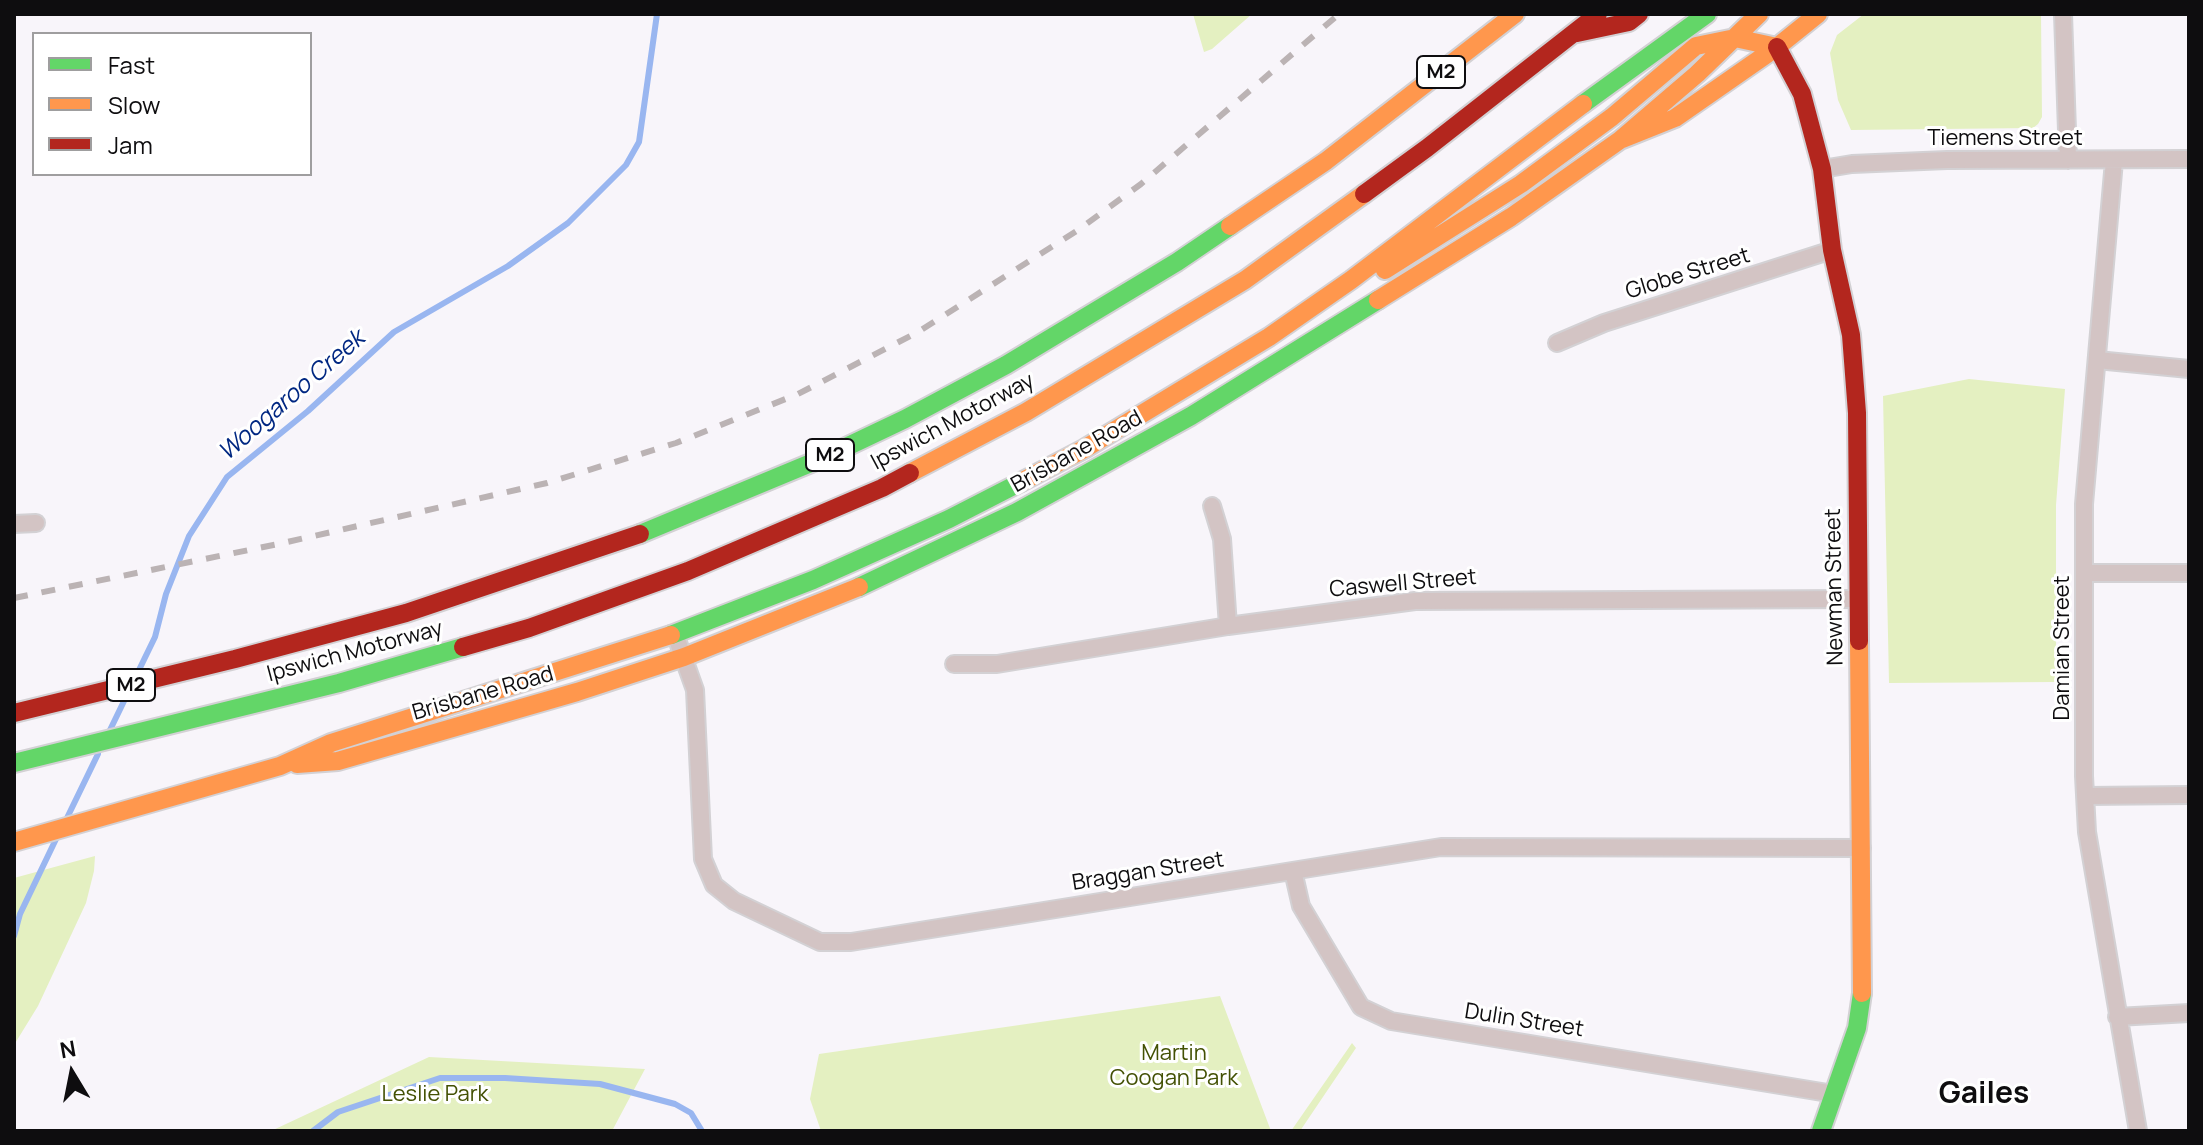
<!DOCTYPE html>
<html>
<head>
<meta charset="utf-8">
<style>
  body { margin:0 }
  #map { position:relative; width:2203px; height:1145px; overflow:hidden; background:#f8f5fa; font-family:Manrope,sans-serif }
  canvas { display:block }
  .frame { position:absolute; inset:0; border:16px solid #0e0d0f; pointer-events:none }
  .legend { position:absolute; left:32px; top:32px; width:280px; height:144px; box-sizing:border-box; background:#fff; border:2px solid #9f9e9f; margin:0; padding:10px 14px; list-style:none; font-size:24px; color:#0e0d0f }
  .legend li { display:flex; align-items:center; gap:16px; height:40px }
  .legend b { width:40px; border:2px solid #9f9e9f }
  .north { position:absolute; left:32px; top:1033px; width:80px; height:80px; -webkit-text-stroke:6px #fff; paint-order:stroke; rotate:350deg; font-size:22px; font-weight:700; line-height:32px; text-align:center; color:#0e0d0f }
  .north::after { content:''; display:block; margin:auto; width:28px; height:36px; background:#0e0d0f; clip-path:polygon(50% 0,100% 100%,50% 72%,0 100%) }
</style>
</head>
<body>
<div id="map">
<canvas width="2203" height="1145"></canvas>
<div class="frame"></div>
<ul class="legend">
<li><b style="height:10px;background:#63d668"></b>Fast</li>
<li><b style="height:10px;background:#ff974d"></b>Slow</li>
<li><b style="height:10px;background:#b3261e"></b>Jam</li>
</ul>
<div class="north">N</div>
</div>
<script>
const ctx = document.querySelector('canvas').getContext('2d');
ctx.lineJoin = 'round';
function fillPath(path, color) {
  ctx.fillStyle = color;
  ctx.fill(path, 'evenodd');
}
function shape(rows) {
  const path = new Path2D();
  for (const r of rows) {
    path.moveTo(r[0], r[1]);
    for (let i = 2; i < r.length; i += 2) path.lineTo(r[i], r[i + 1]);
  }
  return path;
}
function strokePath(path, color, width, dash) {
  ctx.strokeStyle = color;
  ctx.lineWidth = width;
  ctx.lineCap = dash ? 'butt' : 'round';
  ctx.setLineDash(dash || []);
  ctx.stroke(path);
}
function drawText(font, color, halo, rows, align = 'center') {
  ctx.font = font + ' Manrope,sans-serif';
  ctx.lineWidth = 6;
  ctx.setLineDash([]);
  ctx.textBaseline = 'middle';
  ctx.strokeStyle = halo;
  ctx.fillStyle = color;
  for (const [text, x, y, turn = 0] of rows) {
    ctx.save();
    ctx.translate(x, y);
    ctx.rotate((+turn || 0) * Math.PI / 180);
    ctx.textAlign = isNaN(turn) ? turn : align;
    if (halo) ctx.strokeText(text, 0, 0);
    ctx.fillText(text, 0, 0);
    ctx.restore();
  }
}
fillPath(shape([
  [1193,14,1252,14,1212,49,1204,52],
  [1864,14,2041,14,2042,117,2038,124,2033,128,1851,130,1838,100,1830,53,1837,35],
  [1969,379,2065,389,2056,505,2056,682,1889,683,1883,396],
  [95,856,94,871,86,903,38,1006,14,1045,14,878],
  [1220,996,1271,1131,821,1131,810,1099,819,1054],
  [1352,1043,1356,1048,1300,1131,1291,1131],
  [429,1057,645,1069,612,1131,271,1131]
]), '#e4f0c1');
strokePath(shape([
  [138,672,155,637,166,594,189,536,227,477,308,411,394,332,508,266,568,223,626,165,639,142,657,14],
  [110,730,126,697],
  [66,820,98,754],
  [14,936,20,914,57,837],
  [313,1131,338,1112,440,1078,505,1078,600,1084,675,1104,691,1113,702,1131]
]), '#99b6f0', 6);
const street = shape([
  [2063,14,2068,160],
  [2114,161,2084,504,2084,776,2087,832,2138,1131],
  [1822,169,1852,164,1947,160,2189,159],
  [1557,343,1604,323,1832,250],
  [2097,360,2189,369],
  [1212,506,1222,539,1228,626],
  [14,524,36,523],
  [2085,573,2189,573],
  [675,634,695,690,703,859,714,885,734,901,820,942,851,942,1441,847,1862,848],
  [954,664,997,664,1228,626,1415,601,1859,599],
  [2086,796,2189,795],
  [1293,871,1301,906,1361,1007,1391,1021,1834,1094],
  [2117,1017,2189,1013]
]);
const fast = shape([
  [1583,104,1707,14],
  [640,534,823,458,905,419,1006,365,1177,262,1230,226],
  [859,587,1017,512,1191,416,1378,300],
  [671,635,813,580,949,519,1021,482],
  [14,763,339,683,463,647],
  [1821,1131,1857,1028,1862,993]
]);
const slow = shape([
  [1620,140,1697,74,1759,14],
  [1230,226,1326,161,1515,14],
  [1385,270,1521,184,1612,117,1696,46,1735,38,1777,47],
  [1378,300,1511,217,1620,140,1675,118,1777,47,1818,14],
  [910,473,1026,412,1245,280,1364,194],
  [1021,482,1084,449,1269,337,1351,280,1583,104],
  [1859,641,1862,993],
  [297,764,338,761,577,692,684,657,859,587],
  [14,842,280,766,331,743,671,635]
]);
const jam = shape([
  [1577,33,1629,22,1639,14],
  [1777,47,1802,94,1822,169,1832,250,1851,335,1857,413,1859,641],
  [1364,194,1427,148,1598,14],
  [463,647,529,628,688,571,882,488,910,473],
  [14,713,235,659,406,613,640,534]
]);
strokePath(street, '#d3d1d4', 20);
strokePath(fast, '#d3d1d4', 22);
strokePath(slow, '#d3d1d4', 22);
strokePath(jam, '#d3d1d4', 22);
strokePath(street, '#d3c4c4', 16);
strokePath(fast, '#63d668', 18);
strokePath(slow, '#ff974d', 18);
strokePath(jam, '#b3261e', 18);
strokePath(shape([
  [14,598,283,543,547,483,676,443,798,394,918,332,1078,230,1141,184,1339,14]
]), '#bbb3b4', 6, [14, 14]);
for (const [x, y, w] of [
  [1441,72,48],
  [830,455,48],
  [131,685,48]
]) {
  const box = new Path2D();
  box.roundRect(x - w / 2, y - 16, w, 32, 6);
  ctx.fillStyle = '#fff';
  ctx.fill(box);
  strokePath(box, '#0e0d0f', 2);
}
drawText('bold 20px', '#0e0d0f', null, [
  ["M2",1441,72],
  ["M2",830,455],
  ["M2",131,685]
]);
drawText('22px', '#0e0d0f', '#fff', [
  ["Tiemens Street",2005,139],
  ["Globe Street",1688,274,-17],
  ["Ipswich Motorway",953,422,-28],
  ["Brisbane Road",1077,452,-29],
  ["Caswell Street",1403,584,-5],
  ["Newman Street",1835,587,-91],
  ["Damian Street",2063,648,-90],
  ["Ipswich Motorway",355,652,-15],
  ["Brisbane Road",483,694,-16],
  ["Braggan Street",1148,872,-9],
  ["Dulin Street",1524,1021,9]
]);
drawText('22px', '#435104', '#fff', [
  ["Martin",1174,1054],
  ["Coogan Park",1174,1079],
  ["Leslie Park",435,1095]
]);
drawText('italic 24px', '#002782', '#fff', [
  ["Woogaroo Creek",292,396,-41]
]);
drawText('bold 30px', '#0e0d0f', '#fff', [
  ["Gailes",1984,1095]
]);
</script>
</body>
</html>
